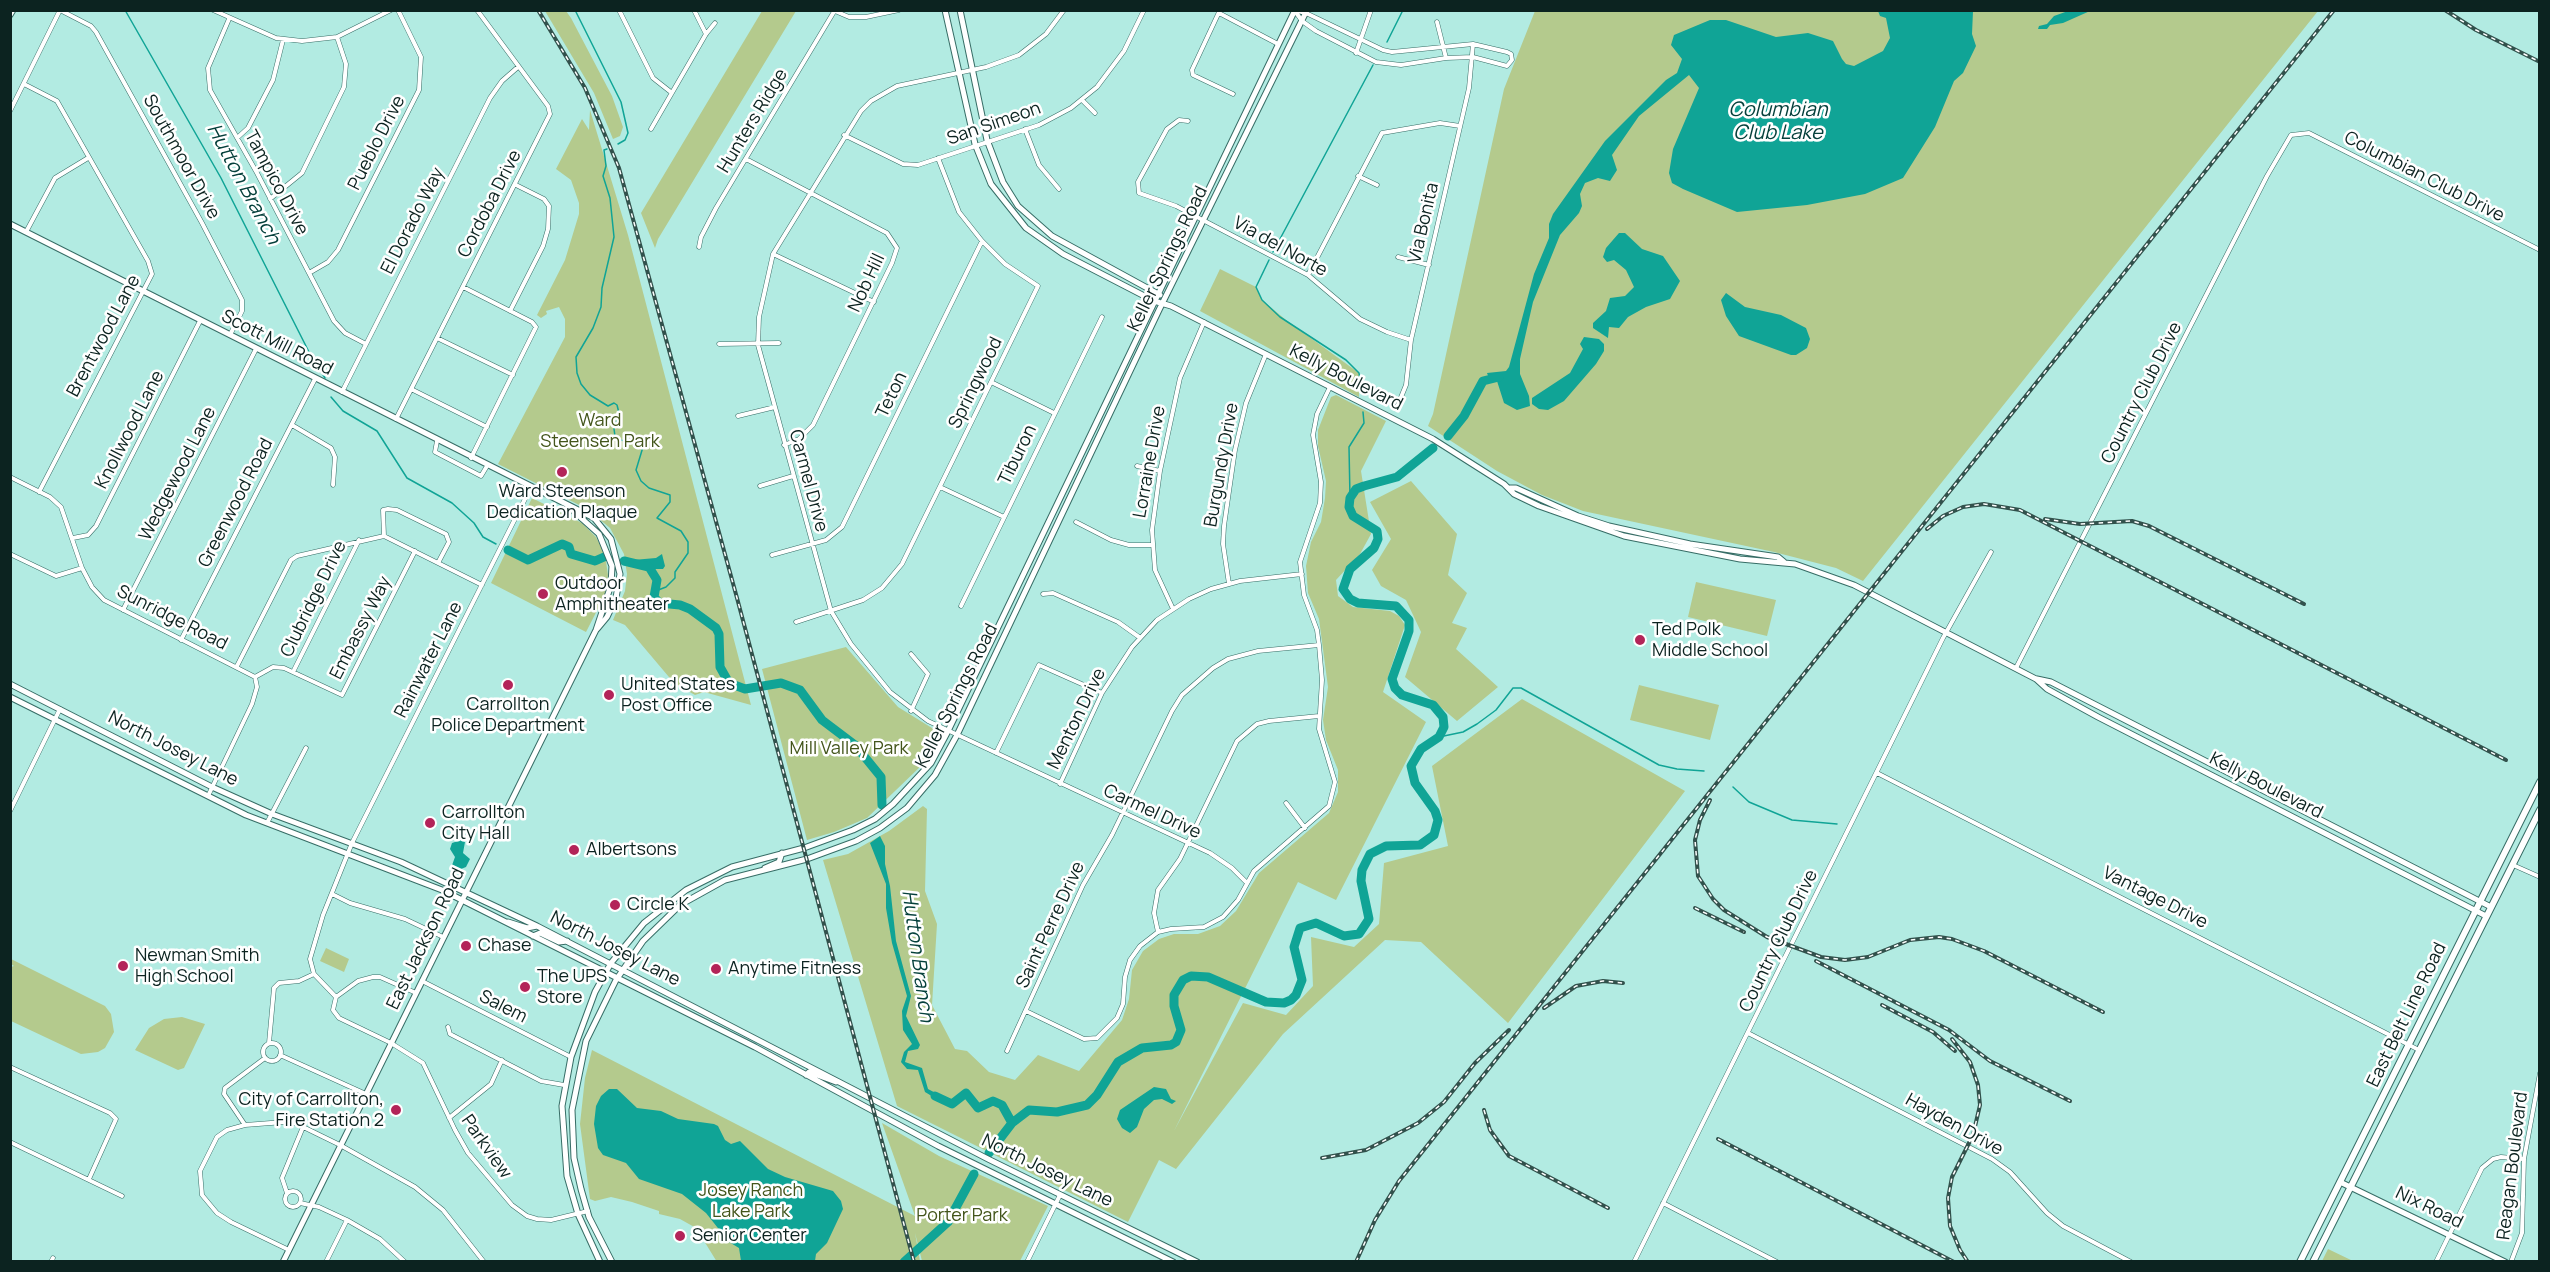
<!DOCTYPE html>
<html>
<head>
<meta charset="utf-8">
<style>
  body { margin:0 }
  #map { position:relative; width:2550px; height:1272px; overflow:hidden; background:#b2ebe2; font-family:Manrope,sans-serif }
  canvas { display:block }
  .frame { position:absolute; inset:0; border:12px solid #0c2320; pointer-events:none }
</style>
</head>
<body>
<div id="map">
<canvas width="2550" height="1272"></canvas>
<div class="frame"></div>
</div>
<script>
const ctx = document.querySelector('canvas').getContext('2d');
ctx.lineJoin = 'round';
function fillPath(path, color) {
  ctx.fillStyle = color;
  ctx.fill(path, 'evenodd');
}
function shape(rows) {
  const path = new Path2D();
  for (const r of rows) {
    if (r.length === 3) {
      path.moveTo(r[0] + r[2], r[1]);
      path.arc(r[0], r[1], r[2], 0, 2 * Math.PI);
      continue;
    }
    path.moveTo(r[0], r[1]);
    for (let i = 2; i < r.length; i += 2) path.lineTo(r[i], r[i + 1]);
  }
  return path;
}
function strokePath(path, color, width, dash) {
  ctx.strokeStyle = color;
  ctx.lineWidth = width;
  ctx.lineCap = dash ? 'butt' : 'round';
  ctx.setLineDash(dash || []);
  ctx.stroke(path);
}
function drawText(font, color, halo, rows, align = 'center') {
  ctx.font = font + ' Manrope,sans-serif';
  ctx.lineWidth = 5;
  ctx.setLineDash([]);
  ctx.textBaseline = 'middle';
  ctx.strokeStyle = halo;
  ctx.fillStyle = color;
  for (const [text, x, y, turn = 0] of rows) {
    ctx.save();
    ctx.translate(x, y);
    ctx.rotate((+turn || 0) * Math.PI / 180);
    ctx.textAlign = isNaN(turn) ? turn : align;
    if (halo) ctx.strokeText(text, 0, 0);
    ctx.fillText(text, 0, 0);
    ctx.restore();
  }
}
fillPath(shape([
  [545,11,566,11,571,18,612,96,623,127,620,136,613,139,594,93],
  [762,11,796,11,658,239,655,248,641,213],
  [1535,11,2318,11,1863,581,1836,568,1774,552,1583,511,1542,495,1497,471,1428,426,1433,414,1504,89],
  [590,110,628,235,751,705,704,692,695,695,674,683,625,625,613,620,625,591,627,574,624,554,610,528,587,509,498,464,565,337,565,319,559,307,546,311,547,314,541,318,537,315,565,260,579,214,579,203,571,180,556,169,582,119,589,130],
  [1220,269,1256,287,1262,300,1286,320,1359,373,1359,397,1200,311],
  [1336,395,1386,421,1361,471,1371,534,1360,554,1336,580,1338,596,1353,607,1390,611,1399,616,1405,625,1383,692,1426,722,1336,900,1298,882,1174,1131,1243,1003,1286,1015,1313,986,1311,937,1354,947,1379,924,1384,863,1448,846,1432,766,1522,699,1685,791,1508,1023,1421,942,1385,940,1283,1034,1176,1169,1159,1160,1128,1222,897,1106,823,860,848,854,889,831,923,806,927,809,925,891,937,924,932,1005,955,1049,967,1051,989,1072,1015,1080,1038,1055,1079,1071,1122,1020,1129,999,1132,970,1143,951,1159,939,1174,934,1198,934,1220,926,1236,911,1259,873,1329,813,1338,792,1338,770,1326,740,1323,720,1328,687,1319,619,1308,593,1306,566,1311,542,1321,522,1325,498,1326,481,1318,446,1318,430,1331,397],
  [1411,481,1457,534,1448,575,1467,593,1452,623,1467,628,1456,649,1498,687,1457,721,1405,677,1421,632,1406,600,1381,586,1372,570,1391,539,1370,502],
  [532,498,582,523,596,537,605,555,608,575,605,595,586,632,491,583],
  [1696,582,1776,600,1767,636,1688,617],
  [846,647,898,707,940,733,922,765,867,818,834,832,807,840,762,669],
  [1639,685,1719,705,1710,740,1630,720],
  [326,948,349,959,344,972,320,961],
  [11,959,105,1006,111,1014,114,1032,105,1048,98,1052,81,1054,11,1021,11,967,14,966,11,964],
  [182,1017,205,1024,184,1068,178,1070,135,1050,149,1028,164,1019],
  [592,1050,915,1216,882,1123,939,1156,1048,1206,1020,1261,922,1261,915,1233,920,1261,717,1262,696,1228,680,1219,659,1214,659,1211,632,1202,611,1197,595,1201,590,1199,580,1124,585,1078],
  [2328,1249,2353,1261,2322,1261]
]), '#b4ca8d');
fillPath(shape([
  [1878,11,1973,11,1972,34,1976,46,1963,73,1954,81,1935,127,1903,178,1865,194,1807,205,1737,212,1683,189,1672,183,1669,173,1673,149,1699,88,1689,75,1639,116,1612,155,1617,170,1610,181,1598,178,1585,183,1580,194,1582,206,1579,213,1560,235,1533,302,1520,359,1520,374,1529,396,1530,406,1517,410,1504,403,1497,381,1490,381,1487,373,1506,371,1509,367,1534,274,1549,238,1549,224,1553,214,1605,141,1666,80,1677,73,1682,59,1671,45,1674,35,1710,20,1726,20,1776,37,1808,33,1833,41,1842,59,1846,64,1854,66,1883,51,1890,38,1886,18,1880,16],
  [2068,11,2090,11,2063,23,2050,25,2047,29,2038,29,2039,26,2047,24,2054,16],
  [1619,233,1625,233,1642,249,1663,256,1680,281,1670,299,1646,307,1628,317,1619,328,1609,327,1608,338,1593,328,1593,323,1606,311,1610,298,1625,296,1634,287,1626,270,1614,260,1607,262,1603,257,1606,248],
  [1726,293,1745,307,1781,315,1806,328,1810,339,1807,348,1796,355,1791,355,1739,336,1726,316,1721,300],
  [1584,337,1599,339,1604,344,1604,351,1596,364,1564,401,1548,410,1539,409,1532,404,1532,398,1570,373,1583,349,1580,344],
  [662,554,665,566,663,569,655,569,657,575,655,577,647,567,632,564,633,560,656,558],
  [880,836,885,846,885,864,890,886,896,941,911,996,906,1016,920,1045,918,1049,908,1051,905,1062,922,1068,928,1089,947,1099,945,1104,925,1092,918,1070,907,1069,901,1062,904,1052,912,1044,903,1030,902,1011,907,996,892,943,886,908,886,884,870,843],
  [461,840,465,842,463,853,470,859,466,867,456,871,451,868,455,857,450,849,452,843],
  [1154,1087,1166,1089,1171,1099,1176,1101,1172,1104,1162,1099,1154,1100,1144,1109,1137,1127,1130,1133,1122,1128,1117,1119,1120,1110],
  [609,1089,617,1089,637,1108,661,1111,678,1119,714,1124,718,1126,725,1140,731,1144,740,1141,768,1169,785,1177,833,1191,841,1201,843,1209,827,1243,816,1254,815,1261,741,1261,739,1248,729,1242,706,1213,682,1194,639,1179,626,1163,603,1155,598,1148,594,1124,596,1106,601,1096]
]), '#10a496');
strokePath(shape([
  [125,10,221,178,311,356,325,378],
  [575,10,621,102,628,133,625,140,618,144],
  [1387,42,1403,10],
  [607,149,604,150,606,166,603,176,610,198,614,237,602,288,601,307,593,328,576,357,577,373,581,384,590,395,608,406,614,403,617,405,619,413,614,429,615,436,619,440,639,442,643,447,636,470,641,481,649,488,670,495,670,502,657,518,681,531,688,542,688,553,675,572,675,578,666,587,653,592],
  [1273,252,1373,65],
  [1269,260,1256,287,1262,300,1280,317,1346,360,1359,373,1362,394],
  [331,397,343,411,377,431,407,478,452,503,474,523,483,537,496,544],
  [1350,498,1349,447,1364,423,1363,412],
  [1439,737,1463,732,1477,724,1496,710,1513,688,1521,688,1659,765,1677,769,1704,771],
  [1733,787,1749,802,1792,820,1837,824]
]), '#10a496', 1.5);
strokePath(shape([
  [1448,436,1464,416,1483,381,1499,377],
  [508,550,528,560,562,544,569,547,571,554,595,561,604,557],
  [624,561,649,567,657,580,654,597,659,603,680,605,690,609,716,628,719,634,720,667,729,683,745,689,781,683,800,690,822,720,855,745,881,777,882,805],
  [935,1096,952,1104,966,1093,978,1108,993,1101,1002,1105,1012,1123,989,1153],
  [1012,1123,1029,1110,1057,1112,1087,1105,1097,1095,1118,1062,1142,1048,1171,1045,1176,1042,1181,1030,1174,1006,1174,995,1183,980,1191,976,1208,977,1266,1002,1284,1003,1291,1000,1296,995,1302,980,1294,947,1300,928,1316,923,1344,936,1359,934,1369,919,1361,881,1362,870,1370,854,1386,846,1420,845,1434,835,1438,820,1435,811,1415,783,1411,766,1421,749,1439,737,1444,727,1443,717,1433,705,1402,695,1395,688,1392,679,1409,631,1409,620,1396,606,1358,603,1350,599,1343,589,1350,569,1374,548,1378,539,1377,531,1353,516,1349,507,1350,498,1356,489,1364,486,1397,477,1433,448],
  [904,1262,948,1222,974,1174]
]), '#10a496', 9);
const street = shape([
  [60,10,91,26,96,32,202,223,242,300,242,311,230,335],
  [213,10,276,38,302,41,337,37,391,10],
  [619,10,653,78,672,93],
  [694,10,706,34],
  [1064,10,1046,34,1019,55,986,67,897,86,871,101,861,111,773,254,759,317,758,345,831,611,851,644,890,692,928,721,1210,853,1232,868,1247,883],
  [1220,10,1192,70,1193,75,1233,94],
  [1294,10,1306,13,1383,50,1392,52,1473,44,1507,52,1511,54,1512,60,1507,66,1473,57,1446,58,1401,65,1376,62,1316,31,1302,21,1295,11],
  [835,11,849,17,866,17,899,10],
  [1219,13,1278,44],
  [229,19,208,68,210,90,257,173,334,321,345,333,366,344],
  [1437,22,1446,58],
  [1356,53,1371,10],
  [24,84,57,101,148,261,152,274,39,492],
  [1082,100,1095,113],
  [10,111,60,10],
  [1188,121,1179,120,1167,129,1138,182,1139,193,1176,206,1308,275,1360,319,1387,332,1411,340],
  [651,129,706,34,715,23],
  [1025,129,1039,165,1059,189],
  [844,135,903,164,918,165,1039,125,1071,108,1097,87,1124,51,1144,10],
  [237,138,248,128,273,80,283,40],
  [746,159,887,233,897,248,892,263,813,425,799,439,784,445],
  [1358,176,1377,185],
  [270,199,302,173,344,87,346,64,337,37],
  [26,232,55,178,88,158],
  [699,247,701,237,716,208,835,10],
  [773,254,874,302],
  [1398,257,1429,265],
  [309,273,328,262,338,250,419,90,421,57,398,10],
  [1308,275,1382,133,1440,123,1460,126],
  [463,287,532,322,536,327,471,458],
  [510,311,543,246,548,229,549,206,544,199,516,185],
  [437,338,513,375],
  [719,344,779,343],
  [991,382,1054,413],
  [411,389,487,427],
  [342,392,490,98,502,81,518,67],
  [1397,407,1406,385,1411,340,1469,88,1473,44],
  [738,416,775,407],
  [396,419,550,114,548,106,477,10],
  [292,425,331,448,335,457,333,485],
  [437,441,435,452,481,476,487,466],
  [1137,466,1160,471],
  [10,477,50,497,61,507,82,568,92,587,104,600,255,677,257,687,252,704,208,796],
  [760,486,793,476],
  [940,487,1004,517],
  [1076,522,1111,540,1129,545,1152,545],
  [384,536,383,510,388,509,397,510,446,534,449,542,438,563],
  [73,538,88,535,96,526,200,321],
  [10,554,56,576,82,568],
  [772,555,826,540,842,527,982,241],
  [1229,584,1223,544,1224,526,1235,450,1246,403,1266,354],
  [1043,594,1053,593,1118,622,1139,637],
  [961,606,1102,317],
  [1173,609,1155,570,1152,530,1160,471,1180,378,1204,322],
  [123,610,256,349],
  [796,622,863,600,882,588,902,564,1038,286,1005,264,982,241,959,212,938,158],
  [181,640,315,379],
  [911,654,928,674,911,711],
  [237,666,291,560,297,556,384,536,482,585],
  [2016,668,2267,176,2291,135,2309,133,2540,250],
  [294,670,359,540],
  [255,677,273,667,284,668,342,695,415,551],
  [996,753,1039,665,1102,693],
  [1877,773,2419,1050],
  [1060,784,1102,693,1132,647,1157,620,1189,599,1211,589,1240,581,1302,574],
  [1286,803,1305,828],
  [10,811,60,709],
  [267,823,306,748],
  [2513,865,2540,877],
  [332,894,350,903,405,919,443,937],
  [1158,932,1154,913,1158,890,1180,859,1237,741,1257,724,1269,721,1319,716],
  [422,981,571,1057],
  [336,997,314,974,310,959,323,915,352,843,530,489],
  [336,997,333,1010,339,1018,391,1043,423,1063,455,1130,468,1153,512,1205,527,1216,537,1219,551,1220,588,1211],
  [336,997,358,981,373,977,380,977,416,993],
  [1026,1011,1084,1039,1097,1038,1117,1018,1123,1004,1125,977,1130,960,1140,946,1158,932,1171,929,1204,927,1223,917,1238,900,1254,871,1329,806,1335,782,1319,729,1322,680,1319,645,1317,630,1304,595,1300,562,1320,503,1321,482,1313,435,1317,414,1330,387],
  [448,1027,450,1034,541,1081,564,1085],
  [1748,1033,1992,1159,2010,1172,2047,1213,2063,1226,2131,1262],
  [269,1043,274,988,279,983,299,981,314,974],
  [272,1052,9],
  [1007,1051,1083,885,1112,835,1172,711,1182,695,1213,668,1228,659,1258,651,1319,645],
  [280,1055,366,1094],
  [10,1067,110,1113,116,1119,89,1179],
  [449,1118,491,1084,502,1060],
  [245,1125,224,1094,225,1088,265,1058],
  [10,1142,122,1196],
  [293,1199,8],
  [287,1193,282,1178,303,1127],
  [300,1203,319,1207,347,1220,380,1239,405,1262],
  [1663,1203,1777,1262],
  [289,1250,231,1222,217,1213,202,1195,200,1171,217,1137,227,1130,245,1125,284,1122,295,1123,340,1145,415,1187,443,1210,484,1262],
  [51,1262,53,1258],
  [326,1262,347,1220],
  [1027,1262,1060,1195],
  [1634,1262,1943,638,1991,552],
  [2436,1262,2482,1168,2493,1159,2501,1157,2523,1159],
  [2511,1262,2522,1233,2524,1159,2540,1073]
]);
const secondary = shape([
  [945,10,975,144,991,184,1026,228,1063,254,1154,301,1171,306,1433,439,1504,484,1514,494,1539,506,1624,536,1740,559,1795,564,1854,585,2036,679,2047,689,2098,717,2486,916],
  [960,10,987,140,1003,182,1018,206,1052,236,1160,295],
  [10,15,13,10],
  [10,224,594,518,611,539,620,574,616,598,607,617,597,629],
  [1510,488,1516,488,1578,516,1609,526,1690,544,1778,557,1784,562],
  [2037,679,2051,682,2491,907],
  [10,684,212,787,272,814,401,862,537,926,988,1159,1197,1262],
  [10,697,246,815,442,890,755,1047,938,1146,1173,1262],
  [765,868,779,862,782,853],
  [508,922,527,928,537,926],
  [533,936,540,933,559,942,567,941],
  [806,1075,809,1072,836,1082],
  [2340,1182,2505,1262],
  [283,1262,596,630,611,585,612,566,599,534,570,508],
  [600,1262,578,1214,567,1176,562,1106,571,1057,595,992,611,963,644,923,686,890,732,867,804,848,853,830,875,819,893,804,931,763,948,731,1295,10],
  [612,1262,589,1217,581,1189,574,1158,572,1110,586,1041,616,980,643,941,680,905,725,880,807,859,856,841,880,828,907,808,935,775,957,735,1159,310,1307,10]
]);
const primary = shape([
  [2300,1262,2540,782],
  [2313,1262,2540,810]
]);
strokePath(street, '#376d66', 5);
strokePath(secondary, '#376d66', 7);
strokePath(primary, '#376d66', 8);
strokePath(street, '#fff', 4);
strokePath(secondary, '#fff', 5);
strokePath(primary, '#fff', 6);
const rail = shape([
  [538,10,585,88,619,168,737,598,914,1262],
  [2445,10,2476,30,2540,62],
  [2045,519,2080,524,2132,521,2149,526,2304,604],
  [1927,529,1943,516,1963,507,1984,504,2020,510,2506,760],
  [1710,800,1700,820,1695,840,1698,876,1713,899,1724,910,1767,937,1821,957,1845,960,1868,957,1910,940,1939,937,1952,939,1984,951,2103,1012],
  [1695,908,1744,932],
  [1816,961,1949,1030,1990,1061,2070,1101],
  [1882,1005,1933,1032,1955,1051],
  [1544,1008,1576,986,1603,981,1623,983],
  [1952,1039,1970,1062,1978,1085,1980,1105,1973,1135,1952,1177,1948,1198,1950,1226,1960,1250,1968,1262],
  [1484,1110,1490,1130,1509,1156,1608,1208],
  [1718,1139,1954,1262],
  [1322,1158,1366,1150,1418,1123,1444,1102,1475,1063,1509,1030],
  [1356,1262,1375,1220,1399,1181,2334,10]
]);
strokePath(rail, '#32514c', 4);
strokePath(rail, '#fff', 1.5, [4.5]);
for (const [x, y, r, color] of [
  [562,472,6,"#b32459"],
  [543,594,6,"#b32459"],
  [1640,640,6,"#b32459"],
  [508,685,6,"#b32459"],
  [609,695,6,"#b32459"],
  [430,823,6,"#b32459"],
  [574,850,6,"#b32459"],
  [615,905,6,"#b32459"],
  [466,946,6,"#b32459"],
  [123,966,6,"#b32459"],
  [716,969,6,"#b32459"],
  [525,987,6,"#b32459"],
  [396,1110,6,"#b32459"],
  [680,1236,6,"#b32459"]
]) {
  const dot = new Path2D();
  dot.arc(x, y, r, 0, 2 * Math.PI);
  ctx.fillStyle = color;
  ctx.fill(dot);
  strokePath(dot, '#fff', 2);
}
drawText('18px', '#0c2320', '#fff', [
  ["Hunters Ridge",753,121,-59],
  ["San Simeon",994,124,-19],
  ["Pueblo Drive",377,143,-63],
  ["Southmoor Drive",181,157,61],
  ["Columbian Club Drive",2424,177,27],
  ["Tampico Drive",276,183,62],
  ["Cordoba Drive",490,204,-63],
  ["El Dorado Way",413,221,-63],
  ["Via Bonita",1424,223,-77],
  ["Via del Norte",1280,247,29],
  ["Keller Springs Road",1168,259,-64],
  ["Nob Hill",867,283,-65],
  ["Brentwood Lane",104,336,-62],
  ["Scott Mill Road",277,343,27],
  ["Kelly Boulevard",1346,378,27],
  ["Springwood",976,383,-64],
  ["Country Club Drive",2142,393,-63],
  ["Teton",892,395,-64],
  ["Knollwood Lane",130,430,-63],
  ["Tiburon",1018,455,-64],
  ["Lorraine Drive",1150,462,-80],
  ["Burgundy Drive",1222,465,-80],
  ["Wedgewood Lane",178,474,-63],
  ["Carmel Drive",808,481,75],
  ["Greenwood Road",236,503,-63],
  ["Clubridge Drive",314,599,-64],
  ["Sunridge Road",172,618,27],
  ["Embassy Way",361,628,-63],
  ["Rainwater Lane",429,660,-63],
  ["Keller Springs Road",957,696,-63],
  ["Menton Drive",1077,719,-64],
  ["North Josey Lane",173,749,27],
  ["Kelly Boulevard",2266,786,27],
  ["Carmel Drive",1152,812,25],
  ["Vantage Drive",2155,898,27],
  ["Saint Perre Drive",1051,925,-65],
  ["East Jackson Road",426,939,-64],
  ["Country Club Drive",1779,941,-64],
  ["North Josey Lane",615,949,27],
  ["Salem",503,1007,27],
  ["East Belt Line Road",2407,1015,-64],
  ["Hayden Drive",1954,1125,29],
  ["Parkview",486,1147,55],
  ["Reagan Boulevard",2513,1166,-83],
  ["North Josey Lane",1047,1171,26],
  ["Nix Road",2429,1208,26]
]);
drawText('18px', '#43551b', '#fff', [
  ["Ward",600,421],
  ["Steensen Park",600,442],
  ["Mill Valley Park",849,749],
  ["Josey Ranch",751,1191],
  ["Lake Park",751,1212],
  ["Porter Park",962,1216]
]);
drawText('18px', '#0c2320', '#fff', [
  ["Ward Steenson",562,492,"center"],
  ["Dedication Plaque",562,513,"center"],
  ["Outdoor",555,584],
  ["Amphitheater",555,605],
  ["Ted Polk",1652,630],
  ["Middle School",1652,651],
  ["United States",621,685],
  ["Post Office",621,706],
  ["Carrollton",508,705,"center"],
  ["Police Department",508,726,"center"],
  ["Carrollton",442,813],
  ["City Hall",442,834],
  ["Albertsons",586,850],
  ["Circle K",627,905],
  ["Chase",478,946],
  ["Newman Smith",135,956],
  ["High School",135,977],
  ["Anytime Fitness",728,969],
  ["The UPS",537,977],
  ["Store",537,998],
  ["City of Carrollton,",384,1100,"right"],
  ["Fire Station 2",384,1121,"right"],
  ["Senior Center",692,1236]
], 'left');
drawText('italic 20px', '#05403b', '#fff', [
  ["Columbian",1778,110],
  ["Club Lake",1778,133],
  ["Hutton Branch",243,184,62],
  ["Hutton Branch",917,956,82]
]);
</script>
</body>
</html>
